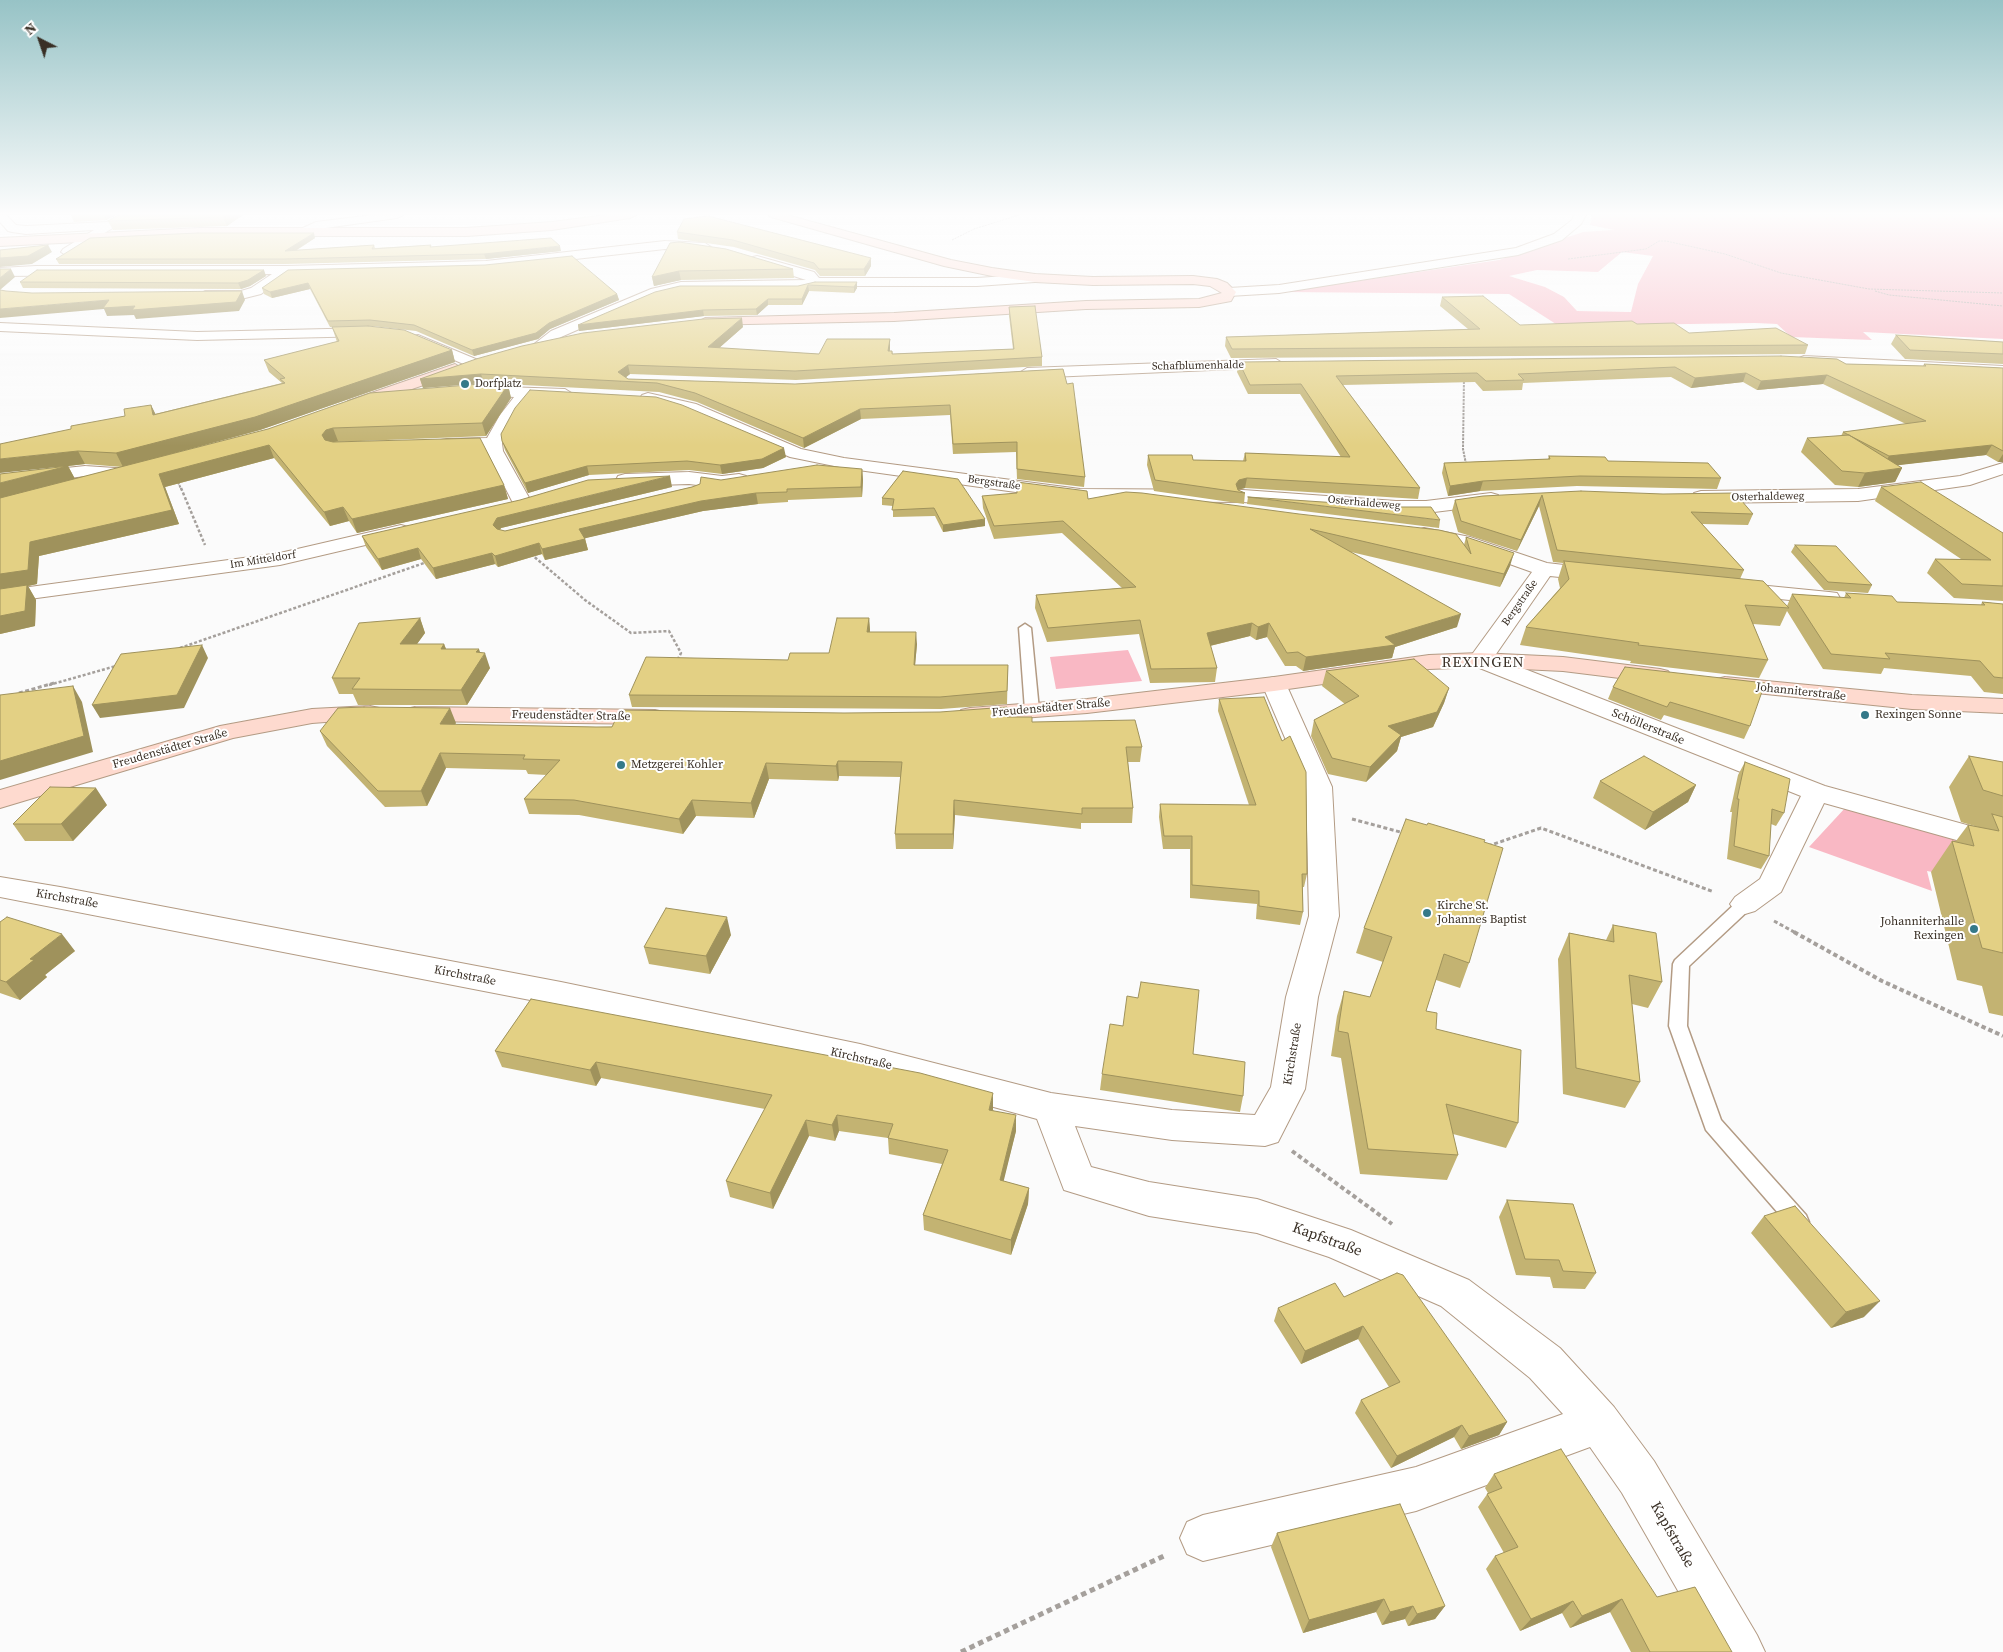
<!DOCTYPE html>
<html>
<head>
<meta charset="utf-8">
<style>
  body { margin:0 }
  #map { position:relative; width:2003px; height:1652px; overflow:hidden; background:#fbfbfb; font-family:"Source Serif 4",serif }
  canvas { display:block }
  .north { position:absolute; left:15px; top:15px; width:50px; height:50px; -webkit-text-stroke:4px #fff; paint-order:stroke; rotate:319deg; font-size:14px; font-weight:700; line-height:20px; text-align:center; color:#392f25 }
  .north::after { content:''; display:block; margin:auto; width:18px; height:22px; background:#392f25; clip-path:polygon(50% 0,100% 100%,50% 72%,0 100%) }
</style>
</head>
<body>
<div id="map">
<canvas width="2003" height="1652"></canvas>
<div class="north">N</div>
</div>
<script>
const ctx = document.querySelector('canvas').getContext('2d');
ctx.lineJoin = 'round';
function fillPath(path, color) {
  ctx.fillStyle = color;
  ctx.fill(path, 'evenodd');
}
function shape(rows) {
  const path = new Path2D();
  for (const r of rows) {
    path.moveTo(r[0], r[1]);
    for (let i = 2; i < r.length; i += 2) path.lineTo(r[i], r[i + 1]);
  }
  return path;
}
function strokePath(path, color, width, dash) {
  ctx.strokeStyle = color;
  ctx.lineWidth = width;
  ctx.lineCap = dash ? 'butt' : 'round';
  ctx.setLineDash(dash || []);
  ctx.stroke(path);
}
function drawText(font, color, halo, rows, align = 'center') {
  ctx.font = font + ' "Source Serif 4",serif';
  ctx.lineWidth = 4;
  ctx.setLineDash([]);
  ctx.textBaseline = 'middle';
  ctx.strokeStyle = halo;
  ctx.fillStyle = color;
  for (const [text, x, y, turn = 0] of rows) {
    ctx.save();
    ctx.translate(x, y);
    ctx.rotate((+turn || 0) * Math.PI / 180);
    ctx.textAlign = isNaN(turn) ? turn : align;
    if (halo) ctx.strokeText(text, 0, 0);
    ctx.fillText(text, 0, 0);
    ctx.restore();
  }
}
fillPath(shape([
  [1592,215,2003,215,2003,339,1863,332,1872,340,1791,337,1777,324,1755,323,1559,326,1509,294,1284,292,1499,260,1583,232,1614,230,1590,225],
  [1622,252,1653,256,1638,284,1631,312,1577,311,1564,297,1545,287,1509,276,1537,270,1598,272],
  [1128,650,1142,681,1056,689,1050,657],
  [1846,807,1959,839,1948,875,1927,871,1932,891,1809,847]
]), '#f9b8c4');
const lane = shape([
  [1025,624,1031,628,1039,710,1032,714,1025,710,1019,628,1025,624],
  [1745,898,1751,900,1753,904,1751,908,1689,966,1687,1026,1721,1120,1806,1215,1809,1222,1806,1229,1799,1231,1792,1229,1706,1130,1669,1026,1673,964,1675,960,1739,900,1745,898]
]);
const street = shape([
  [0,215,6,215,16,225,26,226,107,222,120,215,134,215,67,256,61,252,63,249,94,230,26,234,12,232,8,231,0,222,0,215],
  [373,215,403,215,397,218,318,229,300,236,294,232,316,222,373,215],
  [1574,215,1586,215,1581,224,1562,240,1518,255,1279,293,1229,296,1222,292,1229,288,1279,285,1516,248,1554,234,1572,220,1574,215],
  [665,241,705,243,711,247,705,251,665,249,486,269,289,274,261,294,241,299,205,299,198,295,205,291,241,291,251,288,272,274,0,276,0,268,36,266,286,266,486,261,665,241],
  [757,256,814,272,819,278,977,278,1035,274,1042,278,1035,282,977,286,815,286,799,290,681,290,655,296,561,337,545,348,535,348,533,345,551,331,651,289,681,282,806,280,753,263,751,260,753,257,757,256],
  [0,323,197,332,371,328,378,332,371,336,197,340,0,331,0,323],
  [418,335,478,360,481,363,473,368,468,366,413,342,411,339,413,336,418,335],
  [1804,356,2003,366,2003,376,1799,364,1796,361,1799,358,1804,356],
  [1276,359,1284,364,1281,367,1027,378,1019,373,1027,368,1276,359],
  [473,386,565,389,573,394,565,399,531,398,516,416,502,443,503,451,532,503,529,507,515,507,485,448,447,449,441,448,438,444,441,440,447,439,487,438,500,415,514,397,467,394,465,391,473,386],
  [648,393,696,404,801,449,844,458,1080,489,1243,490,1396,501,1426,501,1491,493,1498,495,1500,499,1498,503,1491,505,1426,513,1396,513,1243,502,1080,501,844,468,790,457,684,412,642,401,640,398,642,395,648,393],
  [2003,463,2003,474,1970,485,1858,501,1701,503,1694,501,1692,497,1694,493,1701,491,1858,489,1960,476,2003,463],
  [85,466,130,469,136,470,139,474,136,478,130,479,85,476,0,487,0,475,85,466],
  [689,472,722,476,739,474,746,476,748,480,746,484,722,488,689,484,625,486,618,484,616,480,618,476,625,474,689,472],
  [401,525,408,527,411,531,408,535,280,565,0,603,0,591,280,553,401,525],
  [1424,528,1470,537,1547,563,1598,569,1605,571,1608,575,1605,579,1598,581,1550,576,1494,657,1825,786,2003,835,2003,853,1824,803,1781,892,1755,911,1745,914,1735,911,1730,904,1735,897,1760,879,1801,796,1472,665,1468,660,1532,572,1459,546,1417,538,1414,534,1417,530,1424,528],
  [1738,583,1829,592,1837,593,1840,598,1837,603,1829,604,1730,594,1727,589,1730,584,1738,583],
  [1274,677,1282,679,1286,684,1332,787,1339,916,1318,997,1305,1089,1278,1142,1265,1146,1172,1140,1075,1126,1091,1167,1149,1182,1257,1199,1351,1230,1469,1280,1560,1348,1614,1407,1654,1461,1757,1635,1765,1652,1713,1652,1622,1493,1590,1447,1416,1511,1203,1561,1187,1554,1180,1538,1187,1522,1203,1515,1416,1467,1563,1414,1530,1378,1441,1306,1329,1257,1257,1233,1149,1216,1064,1190,1037,1119,860,1070,561,1006,0,897,0,877,60,887,561,982,860,1044,1051,1093,1172,1110,1255,1115,1271,1087,1286,997,1309,916,1306,787,1262,684,1266,679,1274,677]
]);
const secondary = shape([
  [607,215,636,215,630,218,552,230,467,236,200,236,0,246,0,238,200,228,467,228,552,222,607,215],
  [769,215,787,215,951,260,992,268,1035,274,1093,277,1193,276,1217,279,1227,283,1236,292,1231,301,1199,307,1086,309,894,321,700,325,698,322,705,318,894,313,1086,301,1199,299,1222,293,1210,286,1193,284,1093,285,1035,282,992,276,944,266,771,217,769,215],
  [455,364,463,369,461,372,360,407,348,407,346,404,348,401,455,364],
  [1480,653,1563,657,1660,669,1668,671,1672,676,1668,681,1660,683,1563,671,1480,667,1429,669,1274,691,1087,713,970,722,961,720,958,715,961,710,970,708,1087,699,1274,677,1429,655,1480,653],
  [1725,677,1912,695,2003,699,2003,713,1912,709,1717,689,1713,684,1717,679,1725,677],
  [370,706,379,708,382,713,379,718,312,723,233,738,0,808,0,790,220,726,312,709,370,706],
  [415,707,655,710,664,712,667,717,664,722,655,724,415,721,406,719,403,714,406,709,415,707]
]);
strokePath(lane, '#b39b84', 3);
strokePath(street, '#b39b84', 2);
strokePath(secondary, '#b39b84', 2);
strokePath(shape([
  [952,240,974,229,1019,215],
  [1568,259,1646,249,1659,241,1666,241,1725,254,1781,273,1869,289,2003,293],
  [1875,291,1889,295,2003,306]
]), '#a5a09c', 1, [2, 1]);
strokePath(shape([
  [1464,378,1463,449,1466,464],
  [178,482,181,489]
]), '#a5a09c', 2, [2.5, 1]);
strokePath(shape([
  [181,488,205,545],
  [531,554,585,600,631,633,669,631,681,653,677,661],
  [180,648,427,562],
  [49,685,116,666]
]), '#a5a09c', 2.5, [3, 2]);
strokePath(shape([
  [19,693,54,683],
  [1352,819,1404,833],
  [1488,846,1541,828,1714,892],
  [1774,921,1796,933]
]), '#a5a09c', 3, [4, 2.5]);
strokePath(shape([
  [1794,932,1882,981,2003,1036],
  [1292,1151,1392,1224]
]), '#a5a09c', 4, [4.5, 3]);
strokePath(shape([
  [961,1652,1166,1555]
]), '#a5a09c', 5, [5.5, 4]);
fillPath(lane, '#fff');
fillPath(street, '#fff');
fillPath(secondary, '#fedacf');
fillPath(shape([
  [71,215,116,215,106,220,74,222],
  [119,215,243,215,227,226,113,230,108,221],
  [708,216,871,266,865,276,820,276,815,270,734,247,678,239,677,232],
  [315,238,297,250,374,245,375,248,431,245,431,247,561,251,486,259,286,264,59,264,56,259],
  [670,243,793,269,794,278,681,280,654,286,652,277],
  [288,270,617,294,619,300,550,329,538,339,474,356,416,331,372,326,346,327,452,350,455,362,260,430,160,457,508,385,511,398,486,436,336,442,504,485,508,499,357,533,349,521,330,526,274,458,165,487,179,524,39,556,37,584,28,586,36,600,35,626,0,634,56,467,71,429,125,416,151,405,155,414,282,383,269,372,264,360,337,342,332,327,330,327,310,289,272,298,264,294,262,288],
  [85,464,122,467,75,479,68,466],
  [266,276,250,286,241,289,23,288,20,282],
  [857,282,857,288,854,293,809,291,802,305,768,305,757,315,704,316,579,331,578,325,798,286],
  [1442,297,1520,325,1637,324,1689,333,1808,345,1805,354,1231,358,1225,346,1226,337,1468,329,1440,306],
  [1009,307,1042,357,1042,366,796,380,630,374,626,377,628,379,795,384,1063,369,1085,477,1084,487,1017,479,1016,452,953,454,950,415,861,419,804,448,697,402,659,392,484,383,423,388,420,379,743,327,719,348,819,354,890,339,890,351,892,351,893,354,1013,349,1009,316],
  [1896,335,2003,342,2003,364,1905,359,1891,344],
  [1239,362,1846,364,1923,366,1924,364,2003,368,2003,462,1998,462,1986,455,1897,465,1902,468,1895,482,1858,487,1835,485,1801,452,1807,438,1841,436,1843,432,1906,424,1823,384,1757,390,1743,382,1691,388,1671,377,1523,383,1522,390,1483,391,1475,382,1343,385,1420,488,1418,499,1245,488,1238,490,1245,493,1244,504,1154,491,1147,465,1148,455,1193,460,1243,461,1245,453,1341,457,1300,394,1248,394,1237,372],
  [502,441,786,457,763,468,722,474,689,470,589,475,528,493,505,450],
  [1549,456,1608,461,1721,478,1717,489,1577,486,1480,491,1448,496,1442,473,1444,463,1548,459],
  [862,469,863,480,862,497,788,500,788,502,758,504,703,511,585,538,588,550,545,560,542,554,498,567,495,564,436,579,421,559,382,570,366,547,362,536,672,487,501,528,500,530,505,531,721,480],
  [903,471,985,526,943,532,935,516,893,517,893,506,882,505,882,498],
  [1881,487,2003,533,2003,601,1954,598,1927,573,1935,559,1961,559,1875,501],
  [1581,491,1753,514,1748,525,1702,524,1744,570,1740,579,1787,606,1792,594,1844,598,1846,593,1897,602,1981,605,1982,602,2003,604,2003,694,1984,692,1971,676,1884,668,1881,674,1823,669,1787,611,1780,626,1753,624,1768,660,1759,678,1630,663,1631,661,1520,645,1526,627,1560,588,1558,579,1563,563,1553,562,1539,506,1517,551,1458,532,1452,511,1455,500],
  [982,496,1088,499,1464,545,1466,537,1510,566,1500,587,1351,552,1457,627,1395,647,1392,658,1303,671,1296,666,1285,666,1267,637,1256,640,1250,636,1210,646,1217,668,1215,682,1150,683,1139,634,1047,642,1035,608,1036,595,1122,588,1062,533,994,539,983,508],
  [1248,497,1440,520,1439,528,1247,504],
  [1795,545,1872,585,1868,593,1824,590,1791,552],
  [420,618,425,633,417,644,444,644,446,649,490,668,467,705,358,705,353,694,339,694,332,678],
  [869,618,870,632,917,644,915,665,1008,665,1007,704,941,709,632,707,629,695,788,660,829,653],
  [1625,667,1750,726,1744,739,1664,715,1661,720,1608,699,1613,687],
  [1326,671,1449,688,1444,703,1433,727,1401,737,1397,751,1366,782,1328,774,1311,736,1314,720,1345,704,1322,686],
  [1219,699,1307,874,1304,887,1303,887,1303,912,1300,925,1256,919,1257,904,1190,898,1190,849,1163,849,1159,817,1160,804,1249,805,1218,711],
  [1007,717,1032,722,1142,747,1140,762,1128,762,1133,808,1132,823,1081,823,1081,829,955,815,953,849,896,849,895,834,901,777,839,776,838,781,769,779,754,818,696,816,683,834,579,815,529,814,524,799,547,775,528,774,526,770,446,768,427,806,385,807,327,746,320,731,456,723,454,725,596,727],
  [1969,756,2003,762,2003,1016,1989,1013,1982,986,1957,980,1931,872,1952,841,1956,841,1968,825,1978,827,1961,822,1949,787],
  [1745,762,1784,813,1776,826,1771,824,1769,856,1761,869,1727,859,1732,812,1730,812,1738,775],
  [1600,781,1696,785,1688,802,1645,830,1593,798],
  [107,805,73,841,25,841,13,824],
  [1484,842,1469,963,1460,988,1436,980,1426,1011,1436,1029,1518,1123,1506,1148,1453,1134,1458,1155,1447,1180,1360,1174,1341,1058,1331,1056,1337,1016,1344,991,1370,997,1383,962,1356,953,1364,928],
  [0,922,75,951,45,975,47,977,20,1000,0,993],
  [1613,925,1662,982,1648,1008,1632,1004,1640,1082,1625,1108,1563,1094,1558,959,1569,933,1606,940],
  [731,935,710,974,649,964,644,947],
  [531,999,993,1109,993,1110,1016,1131,1003,1181,1029,1188,1028,1204,1011,1255,924,1230,923,1215,942,1164,889,1154,888,1138,839,1131,835,1141,809,1136,773,1209,730,1197,726,1181,765,1109,601,1078,596,1086,502,1067,495,1051],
  [1193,1054,1243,1096,1240,1112,1100,1090,1102,1074],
  [1507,1200,1596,1273,1585,1289,1553,1288,1550,1277,1516,1275,1499,1217],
  [1764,1216,1864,1317,1831,1328,1751,1233],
  [1344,1297,1507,1422,1499,1435,1461,1449,1454,1437,1391,1468,1355,1413,1361,1400,1389,1387,1358,1339,1301,1364,1274,1321,1278,1308],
  [1494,1474,1657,1597,1732,1652,1631,1652,1610,1612,1570,1628,1562,1613,1520,1631,1486,1569,1495,1556,1504,1553,1478,1507,1488,1493,1485,1488],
  [1277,1533,1445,1606,1435,1619,1408,1626,1405,1619,1382,1625,1376,1612,1303,1633,1271,1547]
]), '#c3b372');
fillPath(shape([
  [104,215,116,215,106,220],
  [226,215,243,215,227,226,223,217],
  [314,233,315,238,287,256,285,251],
  [48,245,52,252,32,264,0,267,0,258],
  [560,246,561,251,486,259,484,254],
  [871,258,871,266,865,276,864,269],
  [11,269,15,277,0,290,0,278],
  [264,270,266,276,250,286,241,289,238,283],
  [679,271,681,280,654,286,652,277],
  [857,282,857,288,854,293,854,287],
  [308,283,310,289,272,298,270,292],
  [808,285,809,291,802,305,802,299],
  [242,291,245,300,239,311,136,319,134,315,107,316,104,309,0,318,0,309,109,300],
  [617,294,619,300,550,329,538,339,474,356,472,350,549,323],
  [768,299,768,305,757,315,756,309],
  [703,310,704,316,579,331,578,325],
  [742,318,743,327,710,356,708,347],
  [890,339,890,348,888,360,888,351],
  [452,350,455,362,260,430,123,467,116,453],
  [628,365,630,374,620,382,618,372],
  [1746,373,1743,382,1691,388,1695,378],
  [481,374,484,383,423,388,420,379],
  [1827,375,1823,384,1757,390,1761,381],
  [508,385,511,398,486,436,482,423],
  [151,405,157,417,153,415],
  [860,409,861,419,804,448,803,438],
  [333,428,338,441,330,443,327,448,322,435,326,430],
  [269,445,274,458,165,487,179,524,39,556,37,584,28,586,36,600,35,626,0,634,0,574,30,542,159,474],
  [1992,445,1986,455,1883,467,1889,456],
  [784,448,786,457,763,468,722,474,720,465],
  [78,451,85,464,68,466,75,479,0,499,0,483,67,466,0,473,0,459],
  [2003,454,2003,462,1998,462],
  [587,466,589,475,528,493,525,483],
  [1902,468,1895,482,1858,487,1865,473],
  [862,469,863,480,862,497,861,487],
  [670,476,672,487,501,528,496,535,493,525,497,518],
  [1247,478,1245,488,1237,490,1236,484,1239,480],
  [1483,481,1480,491,1448,496,1450,486],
  [504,485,508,499,357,533,352,519],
  [756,493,758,504,703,511,582,539,579,529,701,501],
  [1542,495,1539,506,1517,551,1521,540],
  [343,507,349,521,330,526,324,512],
  [985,519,985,526,943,532,943,525],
  [585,539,588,550,545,560,542,549],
  [539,543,542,554,498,567,495,556],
  [418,548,421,559,382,570,378,559],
  [492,553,495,564,436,579,433,568],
  [1514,553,1510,566,1500,587,1504,574],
  [1461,614,1457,627,1395,647,1392,658,1303,671,1306,657,1385,637],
  [420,618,425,633,406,659,400,644],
  [869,618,870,630,868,644,867,632],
  [1252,623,1250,636,1205,647,1207,633],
  [1269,623,1267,637,1256,640,1258,627],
  [916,632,917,644,914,677,914,665],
  [444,644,450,659,441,649],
  [202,645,208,658,184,708,100,718,92,705],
  [479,649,482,658,485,653,490,668,467,705,461,690,476,652],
  [73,686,82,702,93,752,0,780,0,761],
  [1449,688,1444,703,1433,727,1401,737,1397,751,1366,782,1370,767,1388,726],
  [450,708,456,723,445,739,440,724],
  [440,753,446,768,427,806,421,791],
  [838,761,839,776,838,781,836,766],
  [766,763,769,779,754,818,751,803],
  [1696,785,1688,802,1645,830,1653,812],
  [96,788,107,805,73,841,61,824],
  [692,800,696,816,683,834,679,819],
  [954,800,955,815,953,849,953,834],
  [727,917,731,935,710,974,706,956],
  [62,934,75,951,45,975,47,977,20,1000,6,982,30,959],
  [596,1062,601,1078,596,1086,590,1070],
  [993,1093,993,1109,989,1125,989,1110],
  [837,1115,839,1131,835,1141,832,1125],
  [1016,1115,1016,1131,1000,1196,1000,1180],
  [806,1120,809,1136,773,1209,770,1193],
  [1029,1188,1028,1204,1011,1255,1011,1240],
  [1880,1301,1864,1317,1831,1328,1846,1312],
  [1363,1326,1358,1339,1301,1364,1305,1351],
  [1507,1422,1499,1435,1461,1449,1469,1436],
  [1462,1425,1454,1437,1391,1468,1397,1456],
  [1384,1599,1376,1612,1303,1633,1309,1620],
  [1622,1599,1610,1612,1570,1628,1582,1616],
  [1573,1601,1562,1613,1520,1631,1531,1619],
  [1413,1606,1405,1619,1382,1625,1390,1612],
  [1445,1606,1435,1619,1408,1626,1417,1614]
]), '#9f925c');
const building = shape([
  [119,215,226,215,223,217,108,221,119,215],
  [708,216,871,258,864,269,819,269,814,263,733,240,677,232,684,219,708,216],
  [198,233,314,233,285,251,374,245,372,249,431,245,430,247,551,238,560,246,484,254,284,259,56,259,90,238,198,233],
  [679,242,726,249,793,269,679,271,652,277,670,243,679,242],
  [48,245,28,256,0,258,0,250,48,245],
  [572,256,617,294,549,323,536,333,472,350,414,325,370,320,328,321,308,283,270,292,262,288,288,270,485,265,572,256],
  [0,269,11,269,0,278,0,269],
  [37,270,264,270,248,280,238,283,20,282,37,270],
  [815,282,857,282,854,287,808,285,802,299,768,299,756,309,703,310,578,325,655,292,680,286,798,286,815,282],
  [0,290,6,291,32,293,242,291,236,302,132,310,135,306,103,308,109,300,0,309,0,290],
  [1483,296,1520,325,1632,321,1637,324,1674,323,1689,333,1776,328,1808,345,1232,349,1226,337,1480,329,1442,297,1483,296],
  [1035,306,1042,357,795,371,628,365,618,372,628,379,795,384,1063,369,1067,384,1073,383,1085,477,1017,469,1017,442,953,444,950,405,860,409,803,438,695,393,657,383,481,374,420,379,476,359,522,346,583,333,703,319,742,318,708,347,819,354,827,339,890,339,888,351,892,351,892,354,1014,349,1009,307,1035,306],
  [368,326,404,330,452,350,255,417,116,453,78,451,0,459,0,444,71,429,71,426,125,416,124,409,151,405,153,415,285,383,280,379,285,378,264,360,339,341,332,327,368,326],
  [1896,335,2003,342,2003,354,1910,350,1896,335],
  [1781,356,1837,359,1846,364,1926,366,1924,364,2003,368,2003,451,1992,445,1889,456,1843,432,1926,421,1827,375,1761,381,1746,373,1695,378,1675,367,1518,374,1524,380,1486,381,1477,373,1336,376,1420,488,1247,478,1239,480,1236,484,1238,490,1245,493,1155,480,1148,455,1192,455,1193,460,1246,461,1245,453,1350,457,1301,384,1250,385,1239,362,1781,356],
  [480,384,508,385,482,423,333,428,326,430,322,435,325,440,333,442,480,438,504,485,352,519,343,507,324,512,269,445,159,474,172,510,30,542,28,570,0,574,0,498,268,429,370,393,480,384],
  [530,390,656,397,682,405,784,448,762,459,720,465,687,461,587,466,525,483,502,441,501,434,515,408,530,390],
  [1849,435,1902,468,1865,473,1842,471,1807,438,1849,435],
  [1549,456,1605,457,1608,461,1708,463,1721,478,1580,476,1483,481,1450,486,1444,463,1550,459,1549,456],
  [817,465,862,469,861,487,787,489,787,492,756,493,701,501,579,529,585,539,542,549,539,543,495,556,492,553,433,568,418,548,378,559,362,536,520,500,588,480,670,476,497,518,493,525,497,529,505,531,692,487,700,484,701,477,721,480,817,465],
  [68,466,0,483,0,474,68,466],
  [903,471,958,479,985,519,943,525,934,508,892,510,894,499,882,498,903,471],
  [1017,482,1087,491,1088,499,1126,492,1142,493,1299,514,1439,530,1456,534,1471,554,1466,537,1514,553,1504,574,1310,529,1461,614,1385,637,1395,645,1306,657,1298,652,1287,653,1269,623,1258,627,1252,623,1207,633,1217,668,1151,669,1140,620,1048,628,1036,595,1136,587,1063,521,994,526,982,496,1017,493,1017,482],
  [1921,482,2003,533,2003,586,1962,584,1935,559,1991,560,1881,487,1921,482],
  [1581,491,1663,494,1735,493,1753,514,1691,512,1744,570,1557,550,1542,495,1521,540,1461,521,1455,500,1483,496,1581,491],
  [1248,497,1398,507,1431,507,1440,520,1248,497],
  [1795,545,1836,546,1872,585,1828,582,1795,545],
  [1564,561,1763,581,1789,608,1745,605,1768,660,1638,645,1639,643,1526,627,1569,579,1564,561],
  [27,585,25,611,0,616,0,589,27,585],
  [1846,593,1892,596,1897,602,1985,605,1982,602,2003,604,2003,678,1994,677,1980,661,1885,653,1890,659,1831,654,1792,594,1851,598,1846,593],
  [420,618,400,644,444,644,441,649,479,649,476,652,485,653,461,690,352,689,360,678,332,678,359,623,420,618],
  [837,618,869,618,867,632,916,632,914,665,1008,665,1007,691,940,697,629,695,646,657,788,660,790,653,829,653,837,618],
  [202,645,177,695,92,705,121,654,202,645],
  [1414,659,1449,688,1437,712,1388,726,1401,735,1370,767,1332,758,1314,720,1359,696,1326,671,1414,659],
  [1625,667,1765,683,1750,726,1670,702,1667,707,1613,687,1625,667],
  [73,686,84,736,0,761,0,695,73,686],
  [1264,697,1282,741,1290,736,1306,772,1307,874,1302,874,1303,912,1259,906,1259,891,1192,885,1192,836,1164,836,1160,804,1256,805,1219,699,1264,697],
  [364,707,450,708,440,724,596,727,612,727,620,710,844,713,940,712,1007,707,1007,717,1032,717,1032,722,1135,720,1142,747,1126,747,1133,808,1082,808,1082,814,954,800,953,834,895,834,902,762,838,761,836,766,766,763,751,803,692,800,679,819,574,800,524,799,560,760,523,759,525,755,440,753,421,791,378,791,320,731,338,708,364,707],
  [1644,756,1696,785,1653,812,1600,781,1644,756],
  [1969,756,2003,762,2003,796,1983,790,1969,756],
  [1745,762,1790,779,1784,813,1772,809,1769,856,1734,846,1739,799,1737,799,1745,762],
  [50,787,96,788,61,824,13,824,50,787],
  [1992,814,2003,817,2003,953,1982,948,1952,841,1974,846,1968,825,1999,831,1992,814],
  [1406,819,1427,825,1428,823,1485,840,1484,842,1503,848,1469,963,1444,954,1426,1011,1437,1013,1436,1029,1521,1050,1518,1123,1446,1104,1458,1155,1368,1149,1348,1033,1338,1031,1344,991,1370,997,1392,937,1364,928,1406,819],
  [666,908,727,917,706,956,644,947,666,908],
  [7,917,62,934,30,959,34,960,6,982,0,980,0,922,7,917],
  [1613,925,1656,933,1662,982,1629,975,1640,1082,1576,1068,1569,933,1614,942,1613,925],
  [1141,982,1199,990,1193,1054,1245,1062,1243,1096,1102,1074,1110,1024,1123,1026,1127,996,1138,998,1141,982],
  [531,999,920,1073,993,1093,989,1110,1016,1115,1000,1180,1029,1188,1011,1240,923,1215,948,1150,888,1138,893,1124,837,1115,832,1125,806,1120,770,1193,726,1181,772,1095,596,1062,590,1070,495,1051,531,999],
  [1507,1200,1573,1204,1596,1273,1563,1271,1559,1260,1525,1259,1507,1200],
  [1795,1206,1880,1301,1846,1312,1764,1216,1795,1206],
  [1397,1273,1403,1275,1507,1422,1469,1436,1462,1425,1397,1456,1361,1400,1400,1382,1363,1326,1305,1351,1278,1308,1335,1283,1344,1297,1397,1273],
  [1561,1449,1657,1597,1695,1587,1732,1652,1650,1652,1622,1599,1582,1616,1573,1601,1531,1619,1495,1556,1518,1547,1487,1494,1502,1488,1494,1474,1561,1449],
  [1400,1504,1445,1606,1417,1614,1413,1606,1390,1612,1384,1599,1309,1620,1277,1533,1400,1504]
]);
fillPath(building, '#e3d084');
strokePath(building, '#9f925c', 1);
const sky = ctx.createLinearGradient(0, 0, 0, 446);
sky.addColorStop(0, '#97c3c6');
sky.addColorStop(0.48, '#fdfdfd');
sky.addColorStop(1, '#fdfdfd00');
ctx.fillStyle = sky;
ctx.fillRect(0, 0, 2003, 446);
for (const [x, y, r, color] of [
  [465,384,5,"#357989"],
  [1865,715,5,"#357989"],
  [621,765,5,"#357989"],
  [1427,913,5,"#357989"],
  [1974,929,5,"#357989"]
]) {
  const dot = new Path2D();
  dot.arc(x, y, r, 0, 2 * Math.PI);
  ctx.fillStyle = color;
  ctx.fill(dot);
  strokePath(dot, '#fff', 2);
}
drawText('11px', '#392f25', '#fff', [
  ["Schafblumenhalde",1198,366,-1],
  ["Bergstraße",994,483,8],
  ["Osterhaldeweg",1768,497,-1],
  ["Osterhaldeweg",1364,503,5],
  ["Im Mitteldorf",263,560,-9],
  ["Bergstraße",1520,603,-55]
]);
drawText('11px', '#392f25', '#fff', [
  ["Dorfplatz",475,384]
], 'left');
drawText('12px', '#392f25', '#fff', [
  ["Johanniterstraße",1801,692,6],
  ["Freudenstädter Straße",1051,708,-5],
  ["Freudenstädter Straße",571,716,1],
  ["Schöllerstraße",1648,727,22],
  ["Freudenstädter Straße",170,749,-16],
  ["Kirchstraße",67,899,10],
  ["Kirchstraße",465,976,11],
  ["Kirchstraße",1293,1054,-81],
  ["Kirchstraße",861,1059,13]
]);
drawText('12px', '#392f25', '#fff', [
  ["Rexingen Sonne",1875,715],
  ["Metzgerei Kohler",631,765],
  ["Kirche St.",1437,906],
  ["Johannes Baptist",1437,920],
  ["Johanniterhalle",1964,922,"right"],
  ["Rexingen",1964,936,"right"]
], 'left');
ctx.letterSpacing = '1px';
drawText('15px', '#392f25', '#fff', [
  ["REXINGEN",1483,663]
]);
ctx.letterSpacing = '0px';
drawText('15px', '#392f25', '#fff', [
  ["Kapfstraße",1327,1240,20],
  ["Kapfstraße",1672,1535,60]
]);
</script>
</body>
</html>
